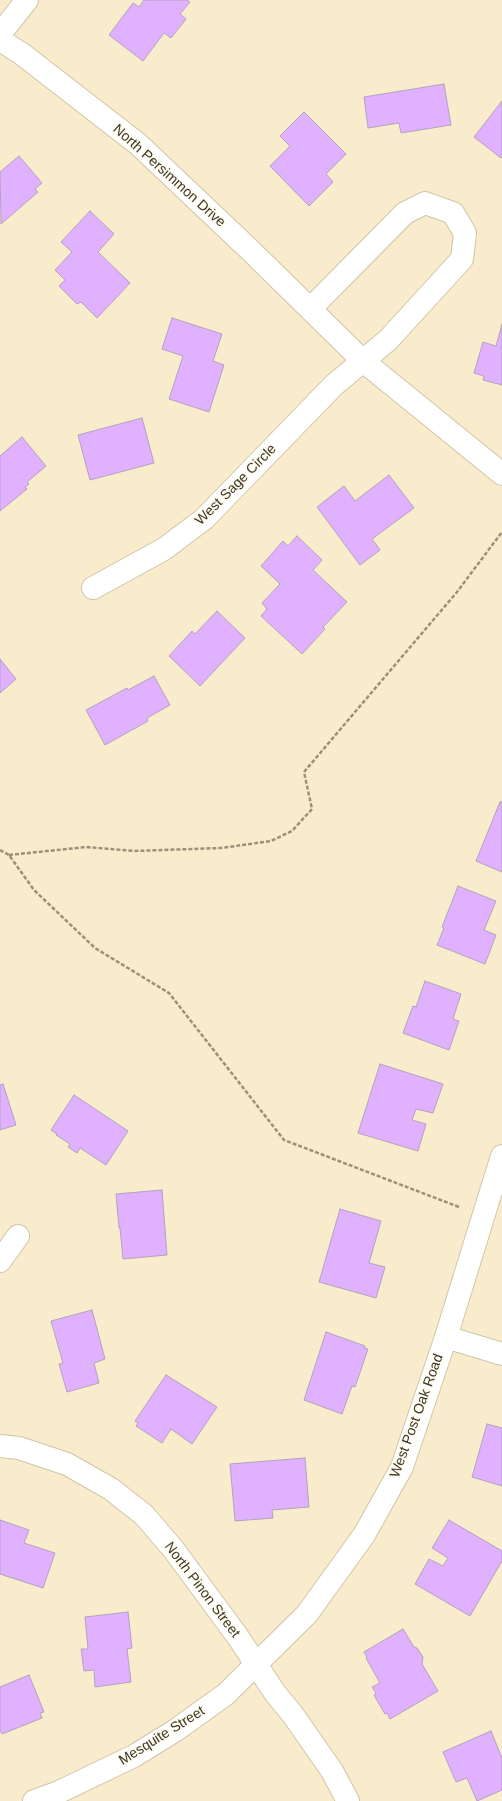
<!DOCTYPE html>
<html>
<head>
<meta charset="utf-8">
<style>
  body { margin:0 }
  canvas { display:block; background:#f8eccc }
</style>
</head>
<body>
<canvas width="502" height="1801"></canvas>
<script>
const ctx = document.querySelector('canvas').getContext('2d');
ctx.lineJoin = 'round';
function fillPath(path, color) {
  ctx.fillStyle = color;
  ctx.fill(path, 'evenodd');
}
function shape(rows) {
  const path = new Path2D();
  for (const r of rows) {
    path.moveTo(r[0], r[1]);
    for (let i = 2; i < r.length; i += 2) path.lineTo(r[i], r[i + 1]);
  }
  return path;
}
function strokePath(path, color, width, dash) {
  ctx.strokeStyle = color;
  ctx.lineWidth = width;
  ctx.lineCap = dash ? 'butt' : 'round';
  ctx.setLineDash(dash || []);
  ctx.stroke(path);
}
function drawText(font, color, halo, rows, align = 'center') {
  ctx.font = font + ' Arial,sans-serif';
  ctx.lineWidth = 3.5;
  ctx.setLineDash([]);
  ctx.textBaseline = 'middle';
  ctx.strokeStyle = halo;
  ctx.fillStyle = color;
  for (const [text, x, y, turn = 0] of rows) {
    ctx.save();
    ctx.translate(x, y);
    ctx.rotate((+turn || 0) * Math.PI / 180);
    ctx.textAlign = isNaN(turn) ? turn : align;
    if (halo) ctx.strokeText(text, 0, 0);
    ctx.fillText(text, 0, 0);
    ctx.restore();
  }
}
const building = shape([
  [144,0,187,0,190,2,180,14,186,19,171,38,164,33,143,61,109,35,133,3,139,7,144,0],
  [444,84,451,125,401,133,399,123,368,128,364,97,444,84],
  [502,101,502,156,501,158,474,137,502,101],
  [304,112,346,154,326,174,333,182,309,206,270,166,290,146,280,136,304,112],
  [19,156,42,183,35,189,38,192,1,224,0,172,19,156],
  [90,211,114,234,98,252,130,283,97,318,81,302,77,304,59,286,65,280,55,270,72,252,61,242,90,211],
  [172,318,222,334,213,361,224,365,209,412,169,399,183,356,162,349,172,318],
  [502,324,502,385,483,380,484,376,474,373,483,342,496,346,502,324],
  [142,418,154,463,90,480,78,435,142,418],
  [22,437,46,466,27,482,29,484,25,487,27,489,0,511,0,456,22,437],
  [389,475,414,508,372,539,380,550,360,565,317,507,344,486,355,501,389,475],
  [297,536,322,560,313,570,347,602,323,627,325,629,302,654,261,616,267,609,262,603,280,584,261,566,283,541,288,546,297,536],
  [217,611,245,638,200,686,169,656,192,631,195,634,217,611],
  [0,659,16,679,0,693,0,659],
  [154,676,170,705,147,718,148,721,105,745,86,710,127,688,128,690,154,676],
  [500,802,502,802,502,872,476,861,500,802],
  [458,886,496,901,484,930,496,935,485,964,437,945,444,928,442,927,458,886],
  [425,981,461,994,453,1019,459,1021,449,1050,403,1033,413,1006,416,1007,425,981],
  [380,1064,443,1084,433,1113,416,1109,412,1120,426,1124,418,1151,358,1133,380,1064],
  [3,1084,16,1125,0,1130,0,1085,3,1084],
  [74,1095,128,1131,106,1165,80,1148,77,1153,68,1147,70,1144,56,1135,57,1134,51,1130,74,1095],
  [162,1190,167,1255,123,1259,120,1228,119,1228,116,1194,162,1190],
  [340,1209,381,1221,369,1263,385,1267,376,1298,319,1282,340,1209],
  [92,1310,105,1359,94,1363,99,1383,67,1392,59,1364,63,1363,51,1321,92,1310],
  [326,1332,365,1346,364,1348,368,1349,355,1387,352,1386,342,1414,304,1400,326,1332],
  [166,1375,217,1407,192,1444,171,1429,162,1443,136,1426,138,1423,135,1421,166,1375],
  [487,1424,502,1428,502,1486,472,1477,487,1424],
  [305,1458,309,1507,272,1510,273,1518,235,1521,230,1464,305,1458],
  [0,1520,29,1530,24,1543,55,1553,43,1588,0,1574,0,1520],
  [449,1520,502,1551,502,1561,470,1616,415,1584,429,1559,443,1566,448,1558,432,1548,449,1520],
  [128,1612,132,1648,127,1649,131,1682,95,1687,94,1670,84,1671,81,1649,88,1649,85,1617,128,1612],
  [403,1629,414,1647,417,1648,423,1657,422,1664,438,1691,390,1719,387,1713,385,1714,374,1695,376,1693,372,1687,380,1683,366,1658,367,1657,364,1652,403,1629],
  [29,1675,44,1712,40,1713,42,1718,2,1734,0,1730,0,1687,29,1675],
  [491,1731,502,1758,502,1790,477,1801,467,1778,456,1782,443,1752,491,1731]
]);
fillPath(building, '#e0b1fe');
strokePath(building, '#b2a2be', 1);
const minor = shape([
  [0,34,27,0],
  [0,40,22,54,138,144,251,251,363,361,502,474],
  [93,588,164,549,204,519,334,385,388,340,462,259,465,233,453,213,425,203,405,213,310,309],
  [0,1261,18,1236],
  [446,1337,502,1354],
  [0,1446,19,1448,67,1464,111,1489,144,1515,174,1550,238,1637,275,1693,293,1715,332,1771,348,1801],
  [34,1801,59,1792,134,1756,176,1730,226,1694,307,1614,364,1535,402,1467,446,1337,502,1156]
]);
strokePath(minor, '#d0c5a6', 24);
strokePath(shape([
  [0,850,9,855,34,890,95,948,169,993,284,1140,459,1207],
  [9,855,86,847,134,851,221,848,271,841,292,831,312,809,304,772,457,592,502,532]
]), '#9a917b', 2.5, [4, 2]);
strokePath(minor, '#fff', 22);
drawText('14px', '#3b3629', '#fefaed', [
  ["North Persimmon Drive",169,176,42],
  ["West Sage Circle",236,485,-45],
  ["West Post Oak Road",417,1416,-70],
  ["North Pinon Street",202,1590,53],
  ["Mesquite Street",162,1736,-32]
]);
</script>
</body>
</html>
